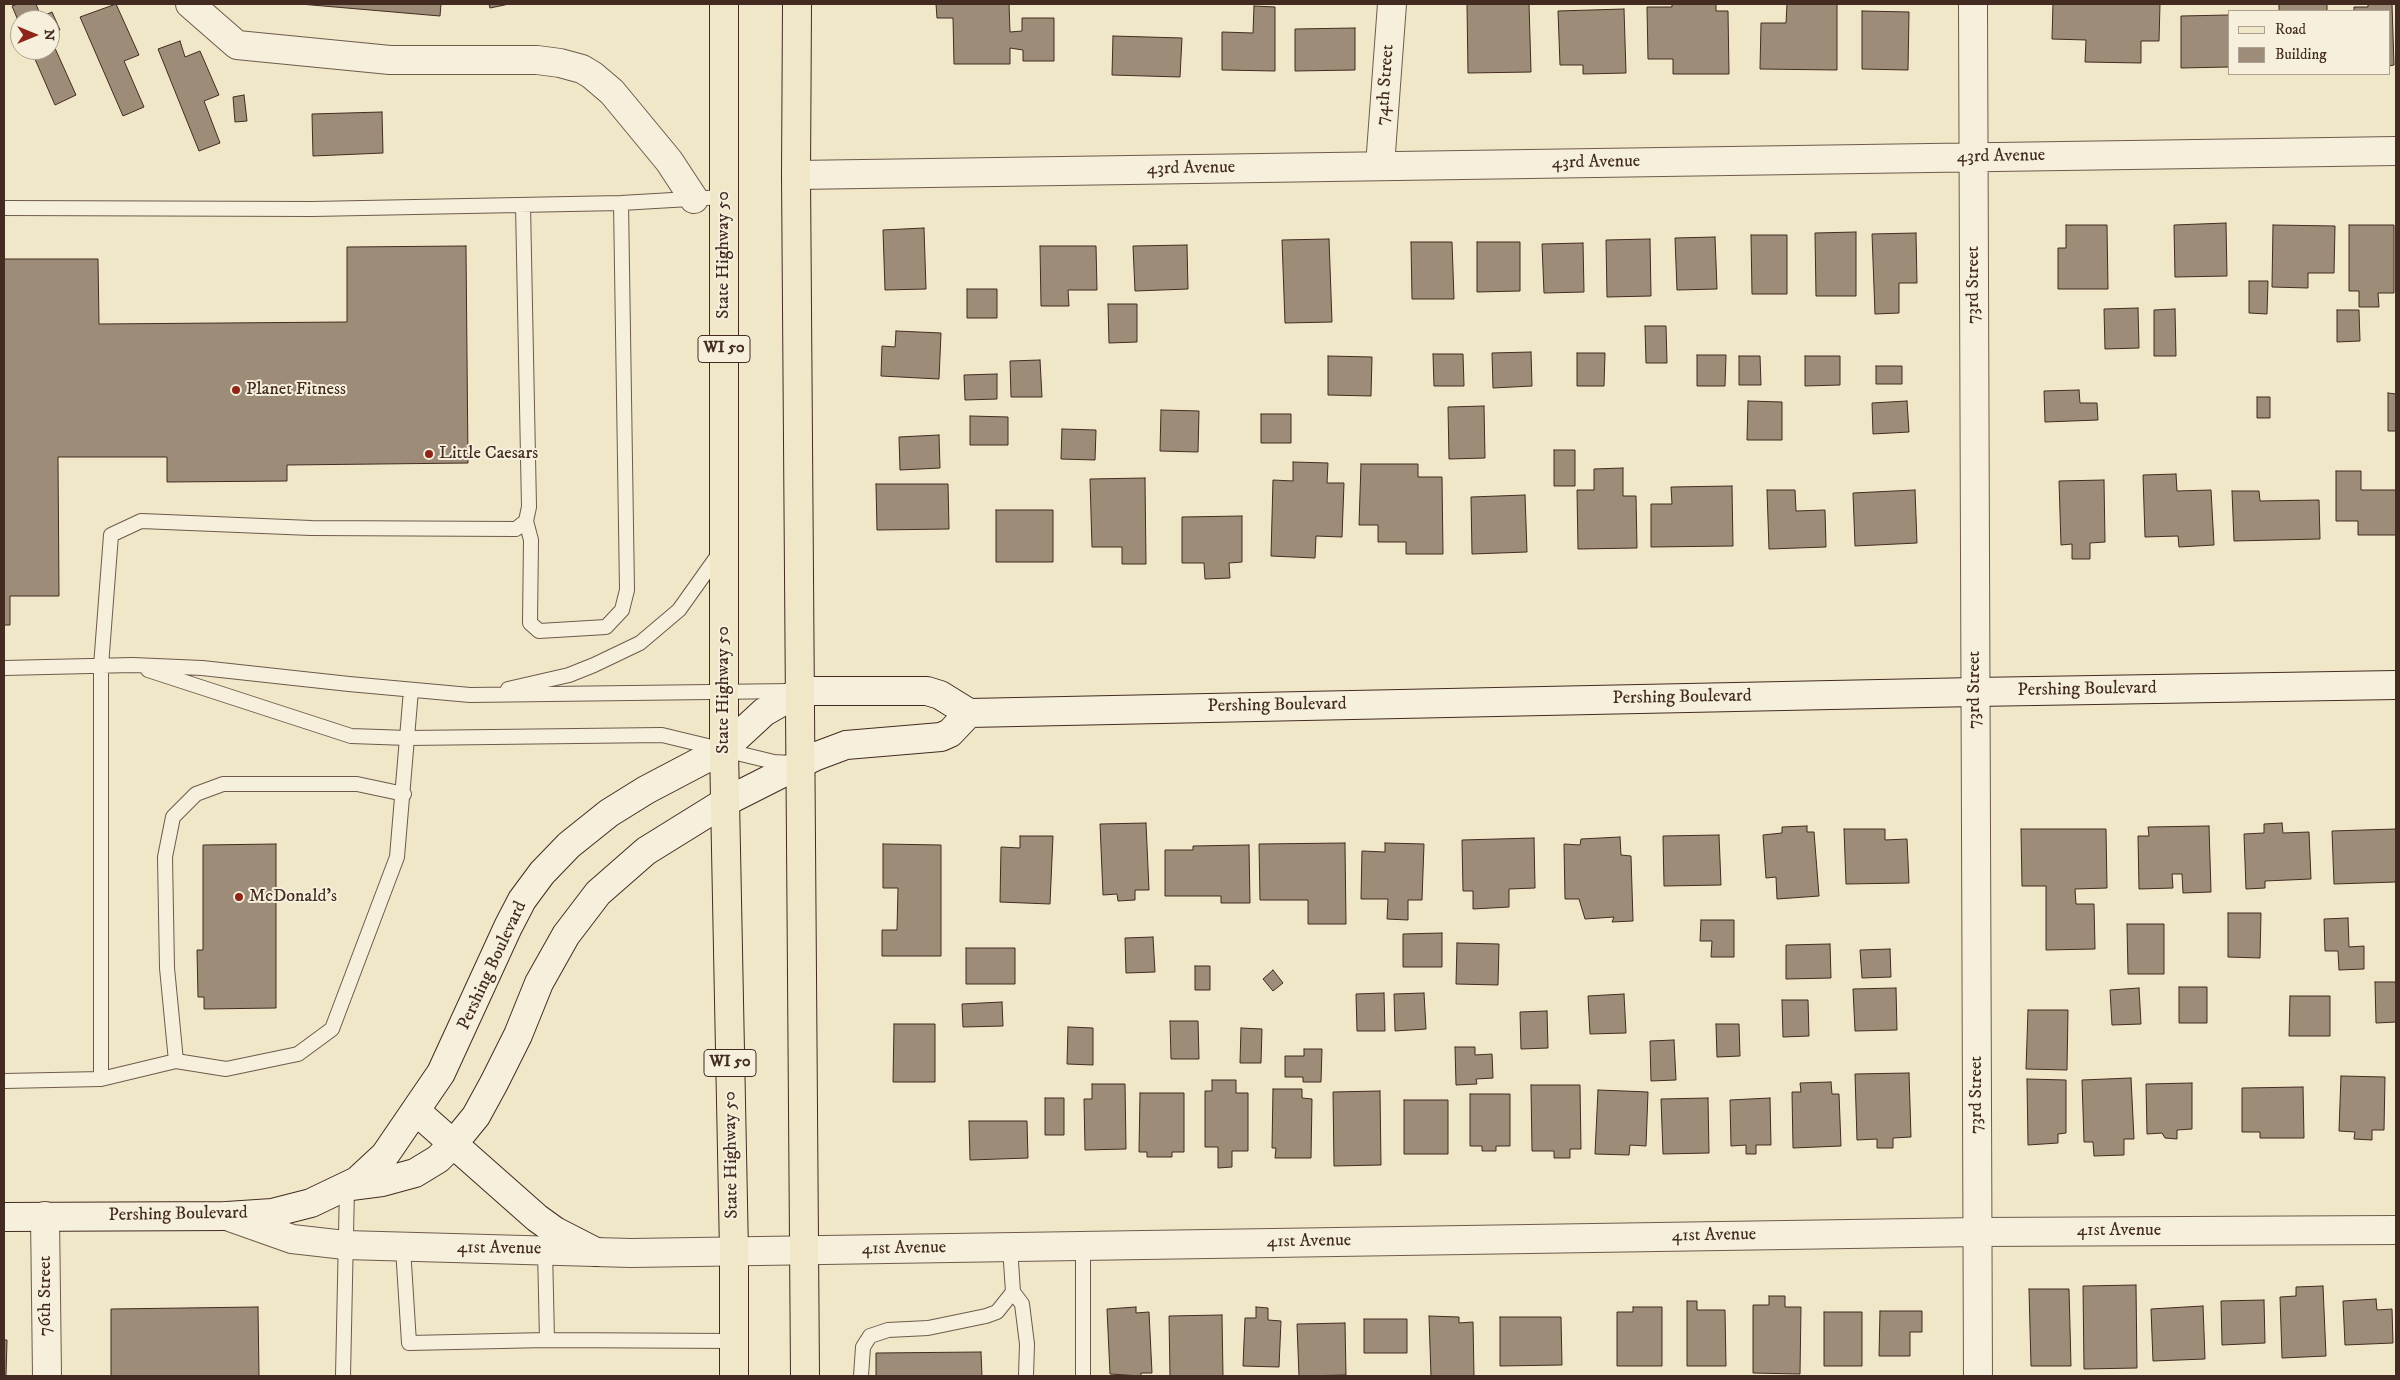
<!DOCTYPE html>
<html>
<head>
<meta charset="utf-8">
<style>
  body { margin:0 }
  #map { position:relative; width:2400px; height:1380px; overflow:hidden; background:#f0e7c9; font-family:"IM FELL DW Pica",serif }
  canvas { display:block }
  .frame { position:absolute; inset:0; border:5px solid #432b21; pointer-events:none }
  .legend { position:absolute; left:2228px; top:10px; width:162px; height:65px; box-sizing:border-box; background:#f5efdc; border:1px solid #aea191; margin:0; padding:6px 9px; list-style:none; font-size:15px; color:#432b21 }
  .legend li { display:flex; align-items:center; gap:10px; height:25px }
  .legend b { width:25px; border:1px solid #aea191 }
  .north { position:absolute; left:10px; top:10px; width:50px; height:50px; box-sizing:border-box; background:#f5efdc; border:1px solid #aea191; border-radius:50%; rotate:90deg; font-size:14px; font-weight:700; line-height:20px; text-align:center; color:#432b21 }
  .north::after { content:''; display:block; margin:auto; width:18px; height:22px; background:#8f2418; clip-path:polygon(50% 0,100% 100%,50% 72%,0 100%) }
</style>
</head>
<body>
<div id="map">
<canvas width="2400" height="1380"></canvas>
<div class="frame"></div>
<ul class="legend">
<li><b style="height:6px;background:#f0e7c9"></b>Road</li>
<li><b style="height:14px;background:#9d8d78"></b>Building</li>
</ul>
<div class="north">N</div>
</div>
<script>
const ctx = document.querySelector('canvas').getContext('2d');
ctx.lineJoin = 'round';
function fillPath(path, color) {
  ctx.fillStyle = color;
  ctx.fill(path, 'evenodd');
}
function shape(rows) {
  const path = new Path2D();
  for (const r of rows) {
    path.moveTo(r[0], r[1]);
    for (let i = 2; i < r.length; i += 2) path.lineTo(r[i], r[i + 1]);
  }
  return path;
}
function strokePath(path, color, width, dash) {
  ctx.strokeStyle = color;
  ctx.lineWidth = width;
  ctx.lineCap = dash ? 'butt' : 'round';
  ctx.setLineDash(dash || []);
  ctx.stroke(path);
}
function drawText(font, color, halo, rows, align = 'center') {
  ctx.font = font + ' "IM FELL DW Pica",serif';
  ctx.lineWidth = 4;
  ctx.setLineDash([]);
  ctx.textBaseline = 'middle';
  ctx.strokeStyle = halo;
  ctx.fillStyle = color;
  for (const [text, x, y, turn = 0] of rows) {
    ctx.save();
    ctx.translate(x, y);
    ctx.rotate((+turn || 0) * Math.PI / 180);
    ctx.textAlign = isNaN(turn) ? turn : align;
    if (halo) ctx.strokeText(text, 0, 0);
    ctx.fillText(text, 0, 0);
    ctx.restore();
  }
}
const building = shape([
  [18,4,36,4,41,17,52,12,60,30,50,33,50,20,20,20,20,25,12,6,18,4],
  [116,4,139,55,124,61,144,107,123,116,80,17,116,4],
  [300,4,441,4,440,16,300,4],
  [489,4,509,4,490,8,489,4],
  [936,4,1009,4,1010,32,1022,31,1022,18,1054,18,1054,61,1023,61,1023,50,1010,48,1010,64,954,64,953,18,937,18,936,4],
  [1467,4,1529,4,1531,72,1468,73,1467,4],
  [1672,4,1716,4,1716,11,1728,11,1729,74,1673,74,1673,59,1648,59,1647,7,1672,7,1672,4],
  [1787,4,1837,4,1837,70,1760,69,1761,23,1786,23,1787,4],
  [2053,4,2160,4,2159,41,2141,41,2141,63,2085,62,2086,40,2052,39,2053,4],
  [2279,4,2327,4,2327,11,2279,11,2279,4],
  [2368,4,2392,4,2394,65,2389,66,2389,11,2354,11,2354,7,2368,7,2368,4],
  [1254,6,1275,7,1275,71,1222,70,1222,32,1253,33,1254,6],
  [1624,9,1626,73,1583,74,1583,65,1560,65,1558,11,1624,9],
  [1862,11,1909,12,1908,70,1862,69,1862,11],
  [2229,15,2229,67,2181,68,2181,16,2229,15],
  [1355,28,1355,70,1295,71,1295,29,1355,28],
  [1113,36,1182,38,1180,77,1112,75,1113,36],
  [50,37,76,95,55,105,31,50,50,50,50,37],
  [180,41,185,57,200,51,219,95,204,101,220,143,199,151,158,49,180,41],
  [244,95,247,121,235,122,233,97,244,95],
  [382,112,383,153,313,156,312,114,382,112],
  [2226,223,2227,276,2175,277,2174,225,2226,223],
  [2066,225,2107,225,2108,289,2058,289,2058,248,2066,248,2066,225],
  [2273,225,2335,226,2334,273,2308,273,2308,288,2272,287,2273,225],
  [2349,225,2394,225,2394,293,2378,293,2379,307,2359,307,2359,291,2349,291,2349,225],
  [924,228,926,289,885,290,883,230,924,228],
  [1856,232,1856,296,1816,296,1815,233,1856,232],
  [1916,233,1917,283,1899,283,1899,313,1875,314,1872,234,1916,233],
  [1751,235,1787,235,1787,294,1752,294,1751,235],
  [1715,237,1717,289,1677,290,1675,238,1715,237],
  [1329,239,1332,322,1285,323,1282,240,1329,239],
  [1650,239,1651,296,1607,297,1606,240,1650,239],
  [1411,242,1452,242,1454,299,1412,299,1411,242],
  [1477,242,1520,242,1520,291,1477,292,1477,242],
  [1583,243,1584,292,1544,293,1542,244,1583,243],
  [1187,245,1188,289,1135,291,1133,246,1187,245],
  [466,246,468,463,287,465,287,481,167,482,167,457,58,457,59,596,10,596,10,625,4,625,4,259,98,259,99,324,347,322,347,247,466,246],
  [1040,246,1096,246,1097,290,1068,290,1069,306,1041,306,1040,246],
  [2249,281,2268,281,2267,314,2249,313,2249,281],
  [967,289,997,289,997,318,967,318,967,289],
  [1108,304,1137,304,1137,342,1109,343,1108,304],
  [2138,308,2139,348,2105,349,2104,309,2138,308],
  [2175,309,2176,356,2154,356,2154,310,2175,309],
  [2337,310,2359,310,2360,341,2337,342,2337,310],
  [1645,326,1666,326,1667,363,1646,363,1645,326],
  [896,331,941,333,939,379,881,376,882,346,895,347,896,331],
  [1531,352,1532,386,1493,388,1492,353,1531,352],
  [1577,353,1605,353,1604,386,1577,386,1577,353],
  [1433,354,1463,354,1464,386,1434,386,1433,354],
  [1697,355,1726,355,1725,386,1697,386,1697,355],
  [1328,356,1372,357,1371,396,1328,395,1328,356],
  [1739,356,1760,356,1761,385,1739,385,1739,356],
  [1805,356,1840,356,1840,385,1805,386,1805,356],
  [1040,360,1042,397,1011,397,1010,361,1040,360],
  [1876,366,1902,366,1902,384,1876,384,1876,366],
  [997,374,997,399,965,400,964,375,997,374],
  [2079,390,2080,403,2097,403,2098,420,2045,422,2044,391,2079,390],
  [2388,393,2396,394,2396,431,2388,431,2388,393],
  [2257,397,2270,397,2270,418,2257,418,2257,397],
  [1748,401,1782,402,1782,440,1747,440,1748,401],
  [1907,401,1909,432,1873,434,1872,403,1907,401],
  [1484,406,1485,458,1449,459,1448,407,1484,406],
  [1161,410,1199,411,1198,452,1160,451,1161,410],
  [1261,414,1291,414,1291,443,1261,443,1261,414],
  [970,416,1008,417,1008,445,970,445,970,416],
  [1062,429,1096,430,1095,460,1061,459,1062,429],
  [939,435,940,468,900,470,899,437,939,435],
  [1554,450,1575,450,1575,486,1554,486,1554,450],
  [1293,462,1328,463,1327,483,1344,483,1342,537,1316,536,1315,558,1271,556,1273,480,1293,481,1293,462],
  [1361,464,1418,464,1418,477,1442,477,1443,554,1406,554,1406,542,1378,542,1378,525,1359,525,1361,464],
  [1623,468,1623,496,1636,496,1637,548,1578,549,1577,490,1594,490,1594,469,1623,468],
  [2336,471,2361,471,2361,490,2396,490,2396,535,2358,535,2358,521,2336,521,2336,471],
  [2176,474,2177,491,2211,490,2214,545,2179,547,2178,536,2145,537,2143,475,2176,474],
  [1145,478,1146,564,1122,564,1122,547,1092,547,1090,479,1145,478],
  [2104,480,2105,542,2090,543,2090,559,2072,559,2072,544,2061,545,2059,481,2104,480],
  [876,484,948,484,949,529,877,530,876,484],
  [1732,486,1733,546,1651,547,1651,504,1672,504,1671,487,1732,486],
  [1767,490,1795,490,1796,511,1825,510,1826,547,1769,549,1767,490],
  [1915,490,1917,543,1855,546,1853,493,1915,490],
  [2232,491,2259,491,2260,501,2319,500,2320,539,2234,541,2232,491],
  [1525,495,1527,552,1472,554,1471,497,1525,495],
  [996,510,1053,510,1053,562,996,562,996,510],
  [1242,516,1242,562,1229,563,1230,578,1205,579,1204,563,1182,563,1182,517,1242,516],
  [1146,823,1149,890,1135,890,1135,900,1118,901,1117,894,1103,895,1100,824,1146,823],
  [2282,823,2283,833,2309,832,2311,879,2265,881,2265,888,2246,889,2244,834,2264,833,2264,824,2282,823],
  [1807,826,1807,832,1814,832,1819,896,1777,899,1776,877,1766,878,1763,835,1782,833,1782,827,1807,826],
  [2209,826,2211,892,2183,893,2182,874,2172,874,2173,888,2139,889,2138,836,2149,836,2148,827,2209,826],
  [1844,829,1885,829,1885,840,1907,839,1909,883,1846,884,1844,829],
  [2021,829,2106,829,2107,888,2075,889,2076,904,2094,904,2095,949,2046,950,2046,886,2022,886,2021,829],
  [2396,829,2396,882,2334,884,2332,831,2396,829],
  [1719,835,1721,885,1664,886,1663,836,1719,835],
  [1020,836,1053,836,1050,904,1000,902,1001,847,1020,848,1020,836],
  [1620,837,1621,855,1631,856,1633,921,1612,922,1614,917,1585,919,1579,899,1565,899,1564,844,1580,845,1581,839,1620,837],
  [1534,838,1535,888,1509,889,1509,907,1473,909,1473,891,1463,891,1462,840,1534,838],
  [1345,843,1346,924,1308,924,1308,900,1260,900,1259,844,1345,843],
  [1385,843,1424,844,1422,900,1408,900,1408,920,1387,919,1388,899,1361,899,1362,851,1385,852,1385,843],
  [276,844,276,1008,204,1009,204,997,198,997,197,950,203,950,203,845,276,844],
  [883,844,941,845,941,956,882,956,882,930,897,930,898,888,883,888,883,844],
  [1249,845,1250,903,1221,903,1221,896,1165,896,1165,850,1193,850,1193,846,1249,845],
  [2228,913,2261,913,2260,958,2228,957,2228,913],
  [2348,918,2349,947,2364,946,2364,969,2339,970,2338,951,2325,951,2324,919,2348,918],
  [1701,920,1734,920,1734,957,1711,957,1712,941,1700,941,1701,920],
  [2127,924,2164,924,2164,974,2128,974,2127,924],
  [1442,933,1442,967,1403,967,1403,934,1442,933],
  [1153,937,1155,972,1126,973,1125,938,1153,937],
  [1457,943,1499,944,1498,985,1456,984,1457,943],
  [1830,944,1831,978,1786,979,1786,945,1830,944],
  [966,948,1015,948,1015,984,966,984,966,948],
  [1890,949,1891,977,1862,978,1860,950,1890,949],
  [1195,966,1210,966,1210,990,1195,990,1195,966],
  [1273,970,1283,983,1273,991,1263,979,1273,970],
  [2375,982,2396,982,2396,1022,2376,1023,2375,982],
  [2179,987,2207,987,2207,1023,2179,1023,2179,987],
  [1896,988,1897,1030,1855,1031,1853,989,1896,988],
  [2139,988,2141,1024,2112,1025,2110,990,2139,988],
  [1384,993,1385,1031,1357,1031,1356,994,1384,993],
  [1424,993,1426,1029,1395,1031,1394,994,1424,993],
  [1624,994,1626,1033,1590,1034,1588,996,1624,994],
  [2290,996,2330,996,2330,1036,2289,1036,2290,996],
  [1782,1000,1808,1000,1809,1036,1783,1037,1782,1000],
  [1002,1002,1003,1026,963,1027,962,1004,1002,1002],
  [2028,1010,2068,1010,2067,1070,2026,1069,2028,1010],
  [1547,1011,1548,1048,1521,1049,1520,1012,1547,1011],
  [1170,1021,1198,1021,1199,1059,1171,1059,1170,1021],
  [894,1024,935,1024,935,1082,893,1082,894,1024],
  [1716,1024,1739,1024,1740,1056,1717,1057,1716,1024],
  [1068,1027,1093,1028,1093,1065,1067,1064,1068,1027],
  [1241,1028,1262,1029,1261,1063,1240,1063,1241,1028],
  [1674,1040,1676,1080,1651,1081,1650,1041,1674,1040],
  [1455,1047,1475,1047,1475,1055,1492,1054,1493,1078,1476,1079,1477,1084,1456,1085,1455,1047],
  [1304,1049,1322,1049,1321,1082,1303,1082,1303,1077,1285,1077,1285,1056,1304,1056,1304,1049],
  [1909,1073,1911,1137,1893,1138,1893,1148,1877,1148,1877,1139,1857,1140,1855,1074,1909,1073],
  [2341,1076,2385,1077,2384,1130,2372,1130,2372,1140,2354,1139,2355,1132,2339,1131,2341,1076],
  [2131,1078,2134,1139,2124,1139,2124,1155,2094,1156,2093,1142,2084,1142,2082,1080,2131,1078],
  [2027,1079,2066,1080,2066,1133,2058,1134,2058,1143,2028,1145,2027,1079],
  [1212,1080,1236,1080,1236,1093,1248,1093,1248,1151,1232,1151,1232,1167,1218,1168,1218,1147,1205,1147,1205,1091,1212,1091,1212,1080],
  [1831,1082,1832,1094,1839,1094,1841,1146,1793,1148,1792,1092,1801,1092,1800,1083,1831,1082],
  [2192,1083,2192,1129,2177,1130,2177,1139,2165,1138,2162,1133,2147,1134,2146,1084,2192,1083],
  [1092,1084,1125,1084,1126,1149,1085,1150,1084,1099,1092,1099,1092,1084],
  [1531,1085,1580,1085,1581,1149,1570,1149,1570,1158,1554,1158,1554,1151,1532,1151,1531,1085],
  [2303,1087,2304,1138,2260,1138,2260,1132,2242,1132,2242,1088,2303,1087],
  [1273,1089,1302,1089,1302,1098,1312,1099,1311,1158,1275,1158,1276,1148,1272,1148,1273,1089],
  [1598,1090,1648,1092,1646,1146,1630,1145,1629,1155,1595,1154,1598,1090],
  [1380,1091,1381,1165,1334,1166,1333,1092,1380,1091],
  [1140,1093,1184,1093,1184,1152,1172,1152,1172,1157,1147,1157,1147,1152,1139,1152,1140,1093],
  [1470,1094,1510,1094,1510,1146,1496,1146,1496,1151,1482,1151,1482,1146,1470,1146,1470,1094],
  [1045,1098,1064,1098,1064,1135,1045,1135,1045,1098],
  [1708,1098,1709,1153,1663,1154,1661,1099,1708,1098],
  [1770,1098,1771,1145,1756,1145,1756,1154,1746,1154,1746,1145,1731,1146,1730,1100,1770,1098],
  [1404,1100,1448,1100,1448,1154,1404,1154,1404,1100],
  [969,1121,1027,1121,1028,1158,970,1160,969,1121],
  [2136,1285,2137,1368,2084,1369,2083,1286,2136,1285],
  [2323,1286,2326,1356,2282,1358,2280,1297,2296,1296,2296,1287,2323,1286],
  [2029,1289,2069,1289,2071,1366,2031,1366,2029,1289],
  [1769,1296,1785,1296,1785,1307,1801,1307,1800,1374,1753,1373,1753,1305,1769,1305,1769,1296],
  [2376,1299,2377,1310,2392,1309,2393,1343,2345,1345,2343,1301,2376,1299],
  [2264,1300,2265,1343,2222,1345,2221,1301,2264,1300],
  [1687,1301,1697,1301,1697,1310,1725,1310,1726,1366,1687,1366,1687,1301],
  [2203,1306,2205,1359,2153,1361,2151,1309,2203,1306],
  [258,1307,259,1376,111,1376,111,1309,258,1307],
  [1136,1307,1136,1313,1149,1312,1152,1373,1141,1373,1141,1376,1110,1374,1107,1309,1136,1307],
  [1256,1307,1268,1308,1268,1320,1281,1321,1279,1367,1243,1366,1245,1318,1256,1318,1256,1307],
  [1633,1307,1662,1307,1662,1366,1617,1366,1617,1312,1633,1312,1633,1307],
  [1880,1311,1922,1311,1922,1332,1910,1332,1910,1356,1879,1356,1880,1311],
  [1824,1312,1862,1312,1862,1366,1824,1366,1824,1312],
  [1222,1315,1223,1376,1170,1376,1169,1316,1222,1315],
  [1429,1316,1459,1317,1459,1323,1473,1322,1474,1376,1431,1376,1429,1316],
  [1500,1317,1561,1317,1562,1365,1500,1366,1500,1317],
  [1364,1319,1407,1319,1407,1353,1364,1353,1364,1319],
  [1345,1323,1346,1375,1299,1376,1297,1324,1345,1323],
  [4,1340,7,1340,6,1376,4,1376,4,1340],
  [981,1352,982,1376,876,1376,876,1353,981,1352]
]);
fillPath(building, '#9d8d78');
strokePath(building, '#432b21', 1);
const lane = shape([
  [4,208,312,209,621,203,724,197],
  [526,521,531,540,530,623,539,631,606,627,622,610,627,590,621,203],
  [4,668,133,665,202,668,349,684,470,695,791,691],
  [148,670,351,736,408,738,662,735,774,762,792,763],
  [508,689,569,675,594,665,640,643,679,610,721,551],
  [176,1061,167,968,165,857,173,817,196,794,223,784,357,784,404,794],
  [101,1079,101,666,111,535,141,521,311,528,516,529,526,521,529,507,523,205],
  [4,1081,101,1079,176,1061,226,1069,298,1054,332,1029,397,857,411,690],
  [1083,1246,1083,1376],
  [1010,1247,1013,1292,1022,1304,1027,1344,1026,1376],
  [403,1248,409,1343,547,1340,734,1341],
  [545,1249,547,1340],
  [343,1376,347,1187],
  [861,1376,863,1347,870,1336,888,1330,928,1328,986,1316,997,1312,1013,1292]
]);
const street = shape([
  [190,4,237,45,390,60,537,60,560,63,582,69,592,75,612,92,669,161,694,199],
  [1973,4,1978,1376],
  [1380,166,1392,4],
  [796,175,2396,151],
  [45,1216,47,1376],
  [227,1216,292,1239,345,1245,631,1253,1978,1232,2396,1230]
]);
const secondary = shape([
  [416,1111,537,1218,555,1231,596,1252],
  [351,1186,382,1182,415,1173,438,1159,454,1143,476,1116,494,1083,518,1035,539,983,566,935,598,893,646,851,725,802,814,757,846,745,941,737,950,733,969,713],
  [4,1217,227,1216,272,1213,311,1203,357,1181,385,1155,441,1073,508,927,522,900,542,873,569,845,609,813,646,790,724,749,764,712,801,691,927,691,940,695,969,713,1975,692,2396,685]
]);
const primary = shape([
  [724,4,724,749,734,1252,734,1376],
  [797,4,796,175,805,1376]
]);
strokePath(lane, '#6e5a4b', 16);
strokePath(street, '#6e5a4b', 30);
strokePath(secondary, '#432b21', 30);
strokePath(primary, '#432b21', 30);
strokePath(lane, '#f5efdc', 14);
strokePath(street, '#f5efdc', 28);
strokePath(secondary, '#f5efdc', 28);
strokePath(primary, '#f0e7c9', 28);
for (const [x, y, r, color] of [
  [236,390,5,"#8f2418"],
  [429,454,5,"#8f2418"],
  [239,897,5,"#8f2418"]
]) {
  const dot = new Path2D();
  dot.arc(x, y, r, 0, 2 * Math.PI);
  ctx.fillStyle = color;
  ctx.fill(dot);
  strokePath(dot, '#f5efdc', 2);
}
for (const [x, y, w] of [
  [724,349,52],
  [730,1063,52]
]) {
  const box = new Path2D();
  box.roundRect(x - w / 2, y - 13.5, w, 27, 4);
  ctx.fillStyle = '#f5efdc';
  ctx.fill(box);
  strokePath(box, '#432b21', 1);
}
drawText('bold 16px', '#432b21', null, [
  ["WI 50",724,349],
  ["WI 50",730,1063]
]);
drawText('18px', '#432b21', '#f5efdc', [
  ["74th Street",1386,85,-86],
  ["43rd Avenue",2001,157,-1],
  ["43rd Avenue",1596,163,-1],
  ["43rd Avenue",1191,169,-1],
  ["State Highway 50",724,255,-90],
  ["73rd Street",1974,285,-90],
  ["State Highway 50",724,690,-90],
  ["73rd Street",1975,690,-90],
  ["Pershing Boulevard",2087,690,-1],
  ["Pershing Boulevard",1682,698,-1],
  ["Pershing Boulevard",1277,706,-1],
  ["Pershing Boulevard",493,966,-65],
  ["73rd Street",1977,1095,-90],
  ["State Highway 50",732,1155,-91],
  ["Pershing Boulevard",178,1215,-1],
  ["41st Avenue",2119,1231],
  ["41st Avenue",1714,1236,-1],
  ["41st Avenue",1309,1242,-1],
  ["41st Avenue",499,1249,1],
  ["41st Avenue",904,1249,-1],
  ["76th Street",46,1296,-90]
]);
drawText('18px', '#432b21', '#f5efdc', [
  ["Planet Fitness",246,390],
  ["Little Caesars",439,454],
  ["McDonald's",249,897]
], 'left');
</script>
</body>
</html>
